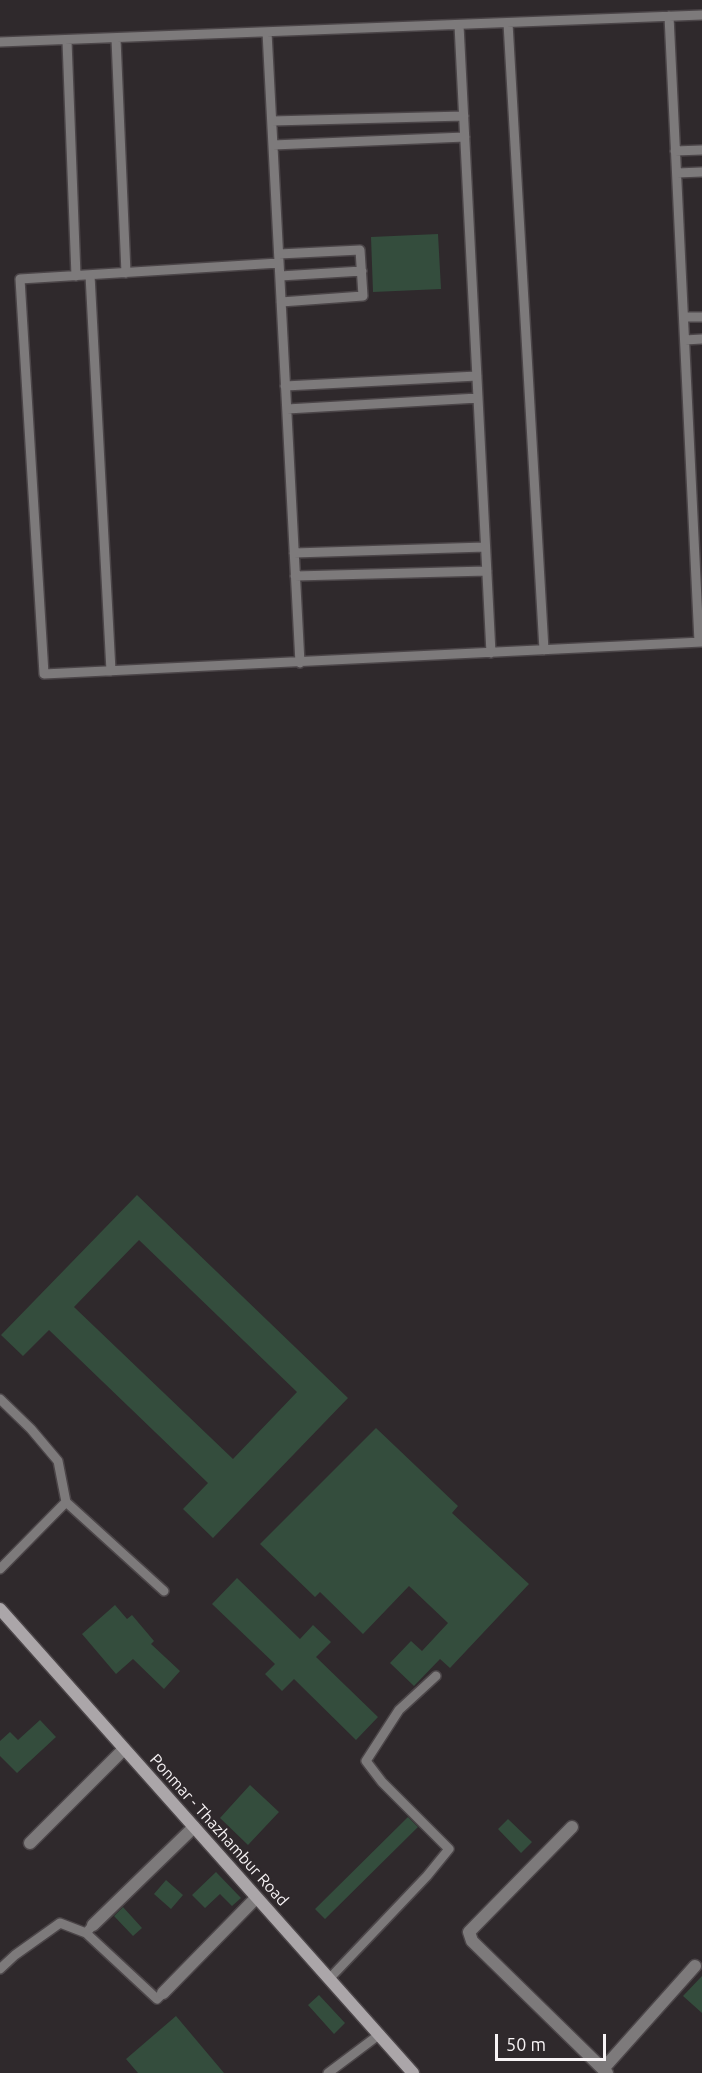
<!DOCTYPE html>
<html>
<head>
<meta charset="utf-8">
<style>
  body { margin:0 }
  #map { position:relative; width:702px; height:2073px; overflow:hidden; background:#2f292c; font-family:Ubuntu,sans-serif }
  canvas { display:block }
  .scale { position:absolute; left:495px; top:2034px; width:111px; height:27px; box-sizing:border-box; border:3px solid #f7f3f5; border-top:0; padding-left:8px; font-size:18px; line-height:21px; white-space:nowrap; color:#f7f3f5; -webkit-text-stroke:4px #2f292c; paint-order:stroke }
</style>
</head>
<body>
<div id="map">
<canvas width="702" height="2073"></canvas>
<div class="scale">50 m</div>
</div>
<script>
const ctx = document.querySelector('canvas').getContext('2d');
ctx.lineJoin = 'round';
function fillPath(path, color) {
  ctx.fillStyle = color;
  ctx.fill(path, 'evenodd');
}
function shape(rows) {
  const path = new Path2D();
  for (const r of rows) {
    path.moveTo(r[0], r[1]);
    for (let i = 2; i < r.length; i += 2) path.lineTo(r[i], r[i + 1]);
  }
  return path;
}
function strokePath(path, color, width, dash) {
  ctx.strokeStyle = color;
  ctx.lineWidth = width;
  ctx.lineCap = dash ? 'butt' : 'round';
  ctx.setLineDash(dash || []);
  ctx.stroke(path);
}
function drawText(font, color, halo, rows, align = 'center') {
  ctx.font = font + ' Ubuntu,sans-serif';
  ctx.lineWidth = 4.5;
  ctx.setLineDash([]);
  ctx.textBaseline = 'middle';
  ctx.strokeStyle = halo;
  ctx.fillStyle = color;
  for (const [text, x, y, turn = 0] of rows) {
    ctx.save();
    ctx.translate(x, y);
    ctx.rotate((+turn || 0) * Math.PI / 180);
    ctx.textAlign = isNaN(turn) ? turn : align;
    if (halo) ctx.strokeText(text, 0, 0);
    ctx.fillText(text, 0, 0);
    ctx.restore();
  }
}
fillPath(shape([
  [438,234,441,289,373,292,371,237],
  [137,1195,348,1398,213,1538,183,1509,208,1483,49,1330,23,1356,1,1335],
  [139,1240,297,1392,233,1459,74,1307],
  [376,1428,458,1506,452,1513,529,1584,450,1668,440,1659,414,1686,390,1663,411,1641,422,1651,448,1623,409,1586,363,1634,320,1592,315,1597,260,1544],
  [237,1578,300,1639,313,1625,331,1642,316,1657,378,1717,356,1740,294,1679,282,1691,265,1674,275,1664,212,1604],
  [115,1605,127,1619,132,1615,154,1641,151,1644,180,1671,164,1689,133,1659,116,1674,82,1634],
  [40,1720,56,1737,17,1773,0,1756,0,1741,10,1732,18,1740],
  [250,1785,279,1812,248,1845,220,1818],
  [408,1817,418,1827,325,1919,315,1909],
  [508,1819,532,1842,521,1853,498,1829],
  [216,1872,241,1898,232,1906,220,1894,205,1908,192,1895],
  [166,1880,183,1895,171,1909,154,1894],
  [123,1907,142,1928,133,1936,114,1916],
  [702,1976,702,2013,683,1996],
  [319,1995,345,2023,334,2034,308,2005],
  [176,2016,224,2073,138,2073,126,2059]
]), '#344d3d');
const lane = shape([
  [669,16,699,642],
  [508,23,544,650],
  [459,25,491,653],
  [267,32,300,663],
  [116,39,126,273],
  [67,41,76,276],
  [0,42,702,15],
  [272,121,464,116],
  [273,145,465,137],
  [675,151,702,150],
  [677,173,702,172],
  [279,254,360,250,363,296,281,302],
  [279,263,20,279,44,674,702,642],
  [90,275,111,671],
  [280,276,362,271],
  [684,317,702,317],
  [685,340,702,339],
  [285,386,477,376],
  [287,409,478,398],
  [294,553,485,547],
  [295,576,487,571],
  [0,1399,31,1429,58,1461,66,1502,0,1569],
  [66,1502,164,1591],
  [86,1933,157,1999,163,1993],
  [0,1969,15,1955,60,1923,86,1933,93,1925],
  [329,1979,427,1876,449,1849,382,1782,366,1761,399,1710,436,1676],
  [328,2073,380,2034]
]);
const street = shape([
  [572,1827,469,1932,472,1941,607,2073],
  [30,1843,124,1749],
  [93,1925,194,1827],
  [163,1993,256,1898],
  [603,2069,695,1966]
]);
const secondary = shape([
  [0,1609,413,2073]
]);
strokePath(lane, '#4b4548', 12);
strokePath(street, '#4b4548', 15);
strokePath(secondary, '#4b4548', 15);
strokePath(lane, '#7d7a7b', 9);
strokePath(street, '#7d7a7b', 12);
strokePath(secondary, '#aba6a9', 12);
drawText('16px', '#f7f3f5', '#2f292c', [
  ["Ponmar - Thazhambur Road",219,1830,48]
]);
</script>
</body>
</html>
